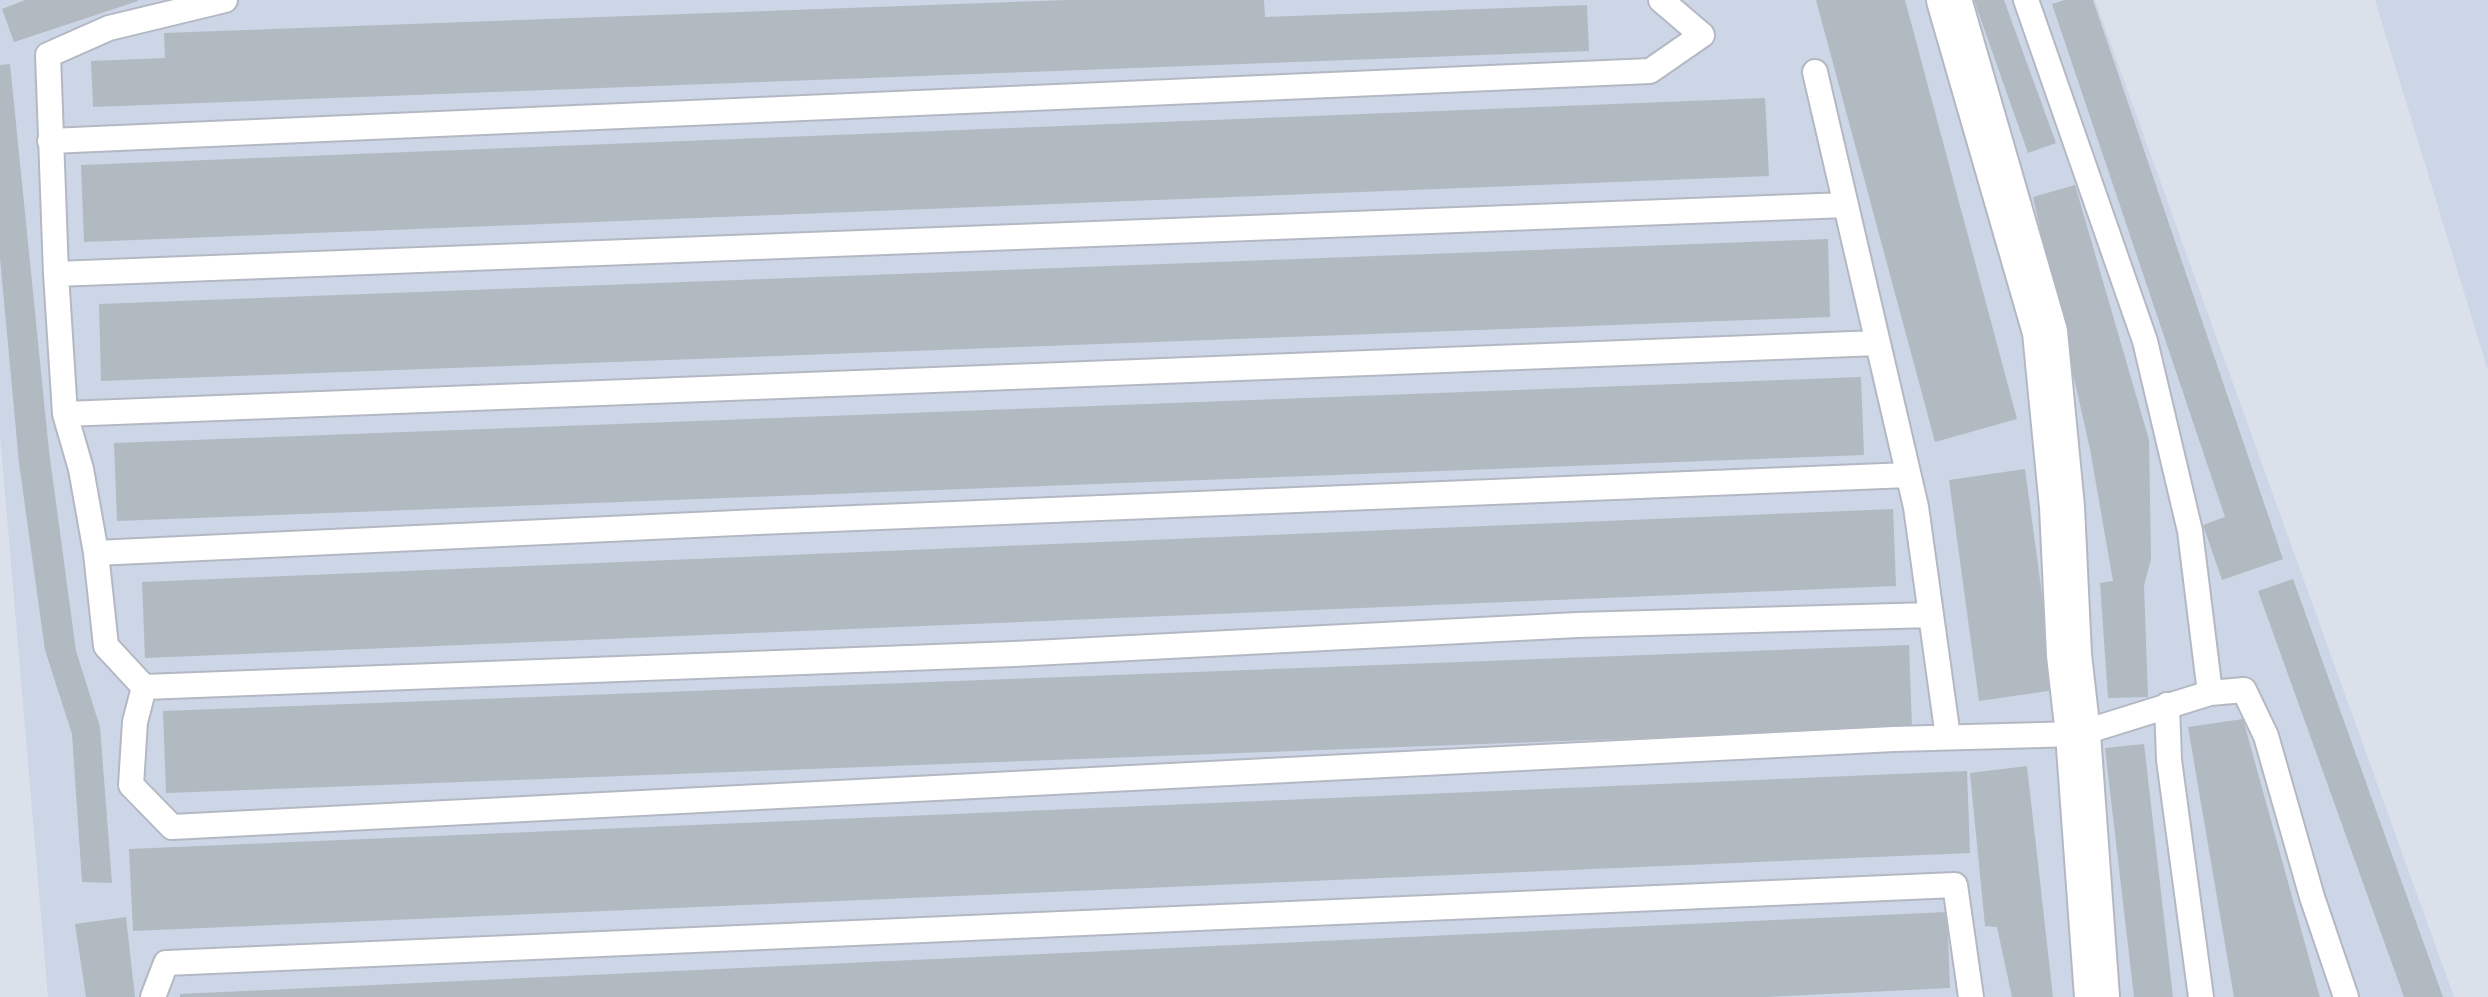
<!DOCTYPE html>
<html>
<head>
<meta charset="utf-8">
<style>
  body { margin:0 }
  canvas { display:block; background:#dbe1ea }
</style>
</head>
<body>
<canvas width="2488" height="997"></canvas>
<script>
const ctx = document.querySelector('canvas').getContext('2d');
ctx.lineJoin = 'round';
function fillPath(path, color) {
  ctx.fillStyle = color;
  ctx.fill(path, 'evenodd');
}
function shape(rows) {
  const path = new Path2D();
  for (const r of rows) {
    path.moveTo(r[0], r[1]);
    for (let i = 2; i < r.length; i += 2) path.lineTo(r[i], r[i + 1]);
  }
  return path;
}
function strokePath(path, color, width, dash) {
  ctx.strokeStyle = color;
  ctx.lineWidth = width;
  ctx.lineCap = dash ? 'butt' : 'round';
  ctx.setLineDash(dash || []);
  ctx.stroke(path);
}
fillPath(shape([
  [0,0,2095,0,2454,997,48,997,0,435],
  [2375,0,2488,0,2488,371]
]), '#cdd6e7');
fillPath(shape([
  [25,0,138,0,138,1,14,42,2,9],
  [1067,0,1264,0,1265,17,1587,5,1589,51,93,107,91,61,165,58,164,33],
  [1816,0,1905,0,2017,419,1935,442],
  [1974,0,2004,0,2056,143,2028,153],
  [2065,0,2093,0,2283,559,2222,580,2203,525,2225,517,2052,4],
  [10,64,49,451,76,651,100,727,112,883,82,882,72,734,45,650,19,463,0,258,0,65],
  [1765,98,1769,176,84,242,81,165],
  [2075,185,2149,440,2151,559,2144,586,2148,697,2108,698,2100,583,2113,581,2090,449,2033,197],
  [1828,239,1830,317,101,381,99,304],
  [1861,377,1864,455,117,521,114,443],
  [2025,469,2055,690,1979,701,1949,480],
  [1893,509,1896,586,145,658,142,582],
  [2293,579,2443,997,2404,997,2258,591],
  [1909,645,1912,728,166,793,163,711],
  [2243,719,2315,980,2320,997,2234,997,2188,727],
  [2144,744,2173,997,2134,997,2105,748],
  [2027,766,2053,997,2012,997,1997,927,1985,926,1970,773],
  [1967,771,1970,853,133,931,129,849],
  [1947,912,1950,988,1766,997,180,997,180,994],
  [126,917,135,997,86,997,75,924]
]), '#b0bac0');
const service = shape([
  [225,0,109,28,48,55,56,274,65,414,81,469,96,553,106,646,144,687,135,722,131,785,172,827,1894,739,2078,734,2210,693,2244,690,2266,736,2312,897,2346,997],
  [2026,0,2145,341,2190,531,2210,693],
  [1815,72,1916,507,1948,737],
  [50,141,1650,71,1702,35,1661,0],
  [56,274,1846,205],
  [65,414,1878,343],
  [96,553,758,522,1908,475],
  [144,687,1014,654,1577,625,1931,615],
  [2167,705,2169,760,2201,997],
  [153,997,166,963,1955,885,1971,997]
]);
const minor = shape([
  [1949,0,2045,332,2062,507,2069,655,2078,734,2097,997]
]);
strokePath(service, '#b3b8c2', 28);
strokePath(minor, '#b3b8c2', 48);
strokePath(service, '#fff', 24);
strokePath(minor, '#fff', 44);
</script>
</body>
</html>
